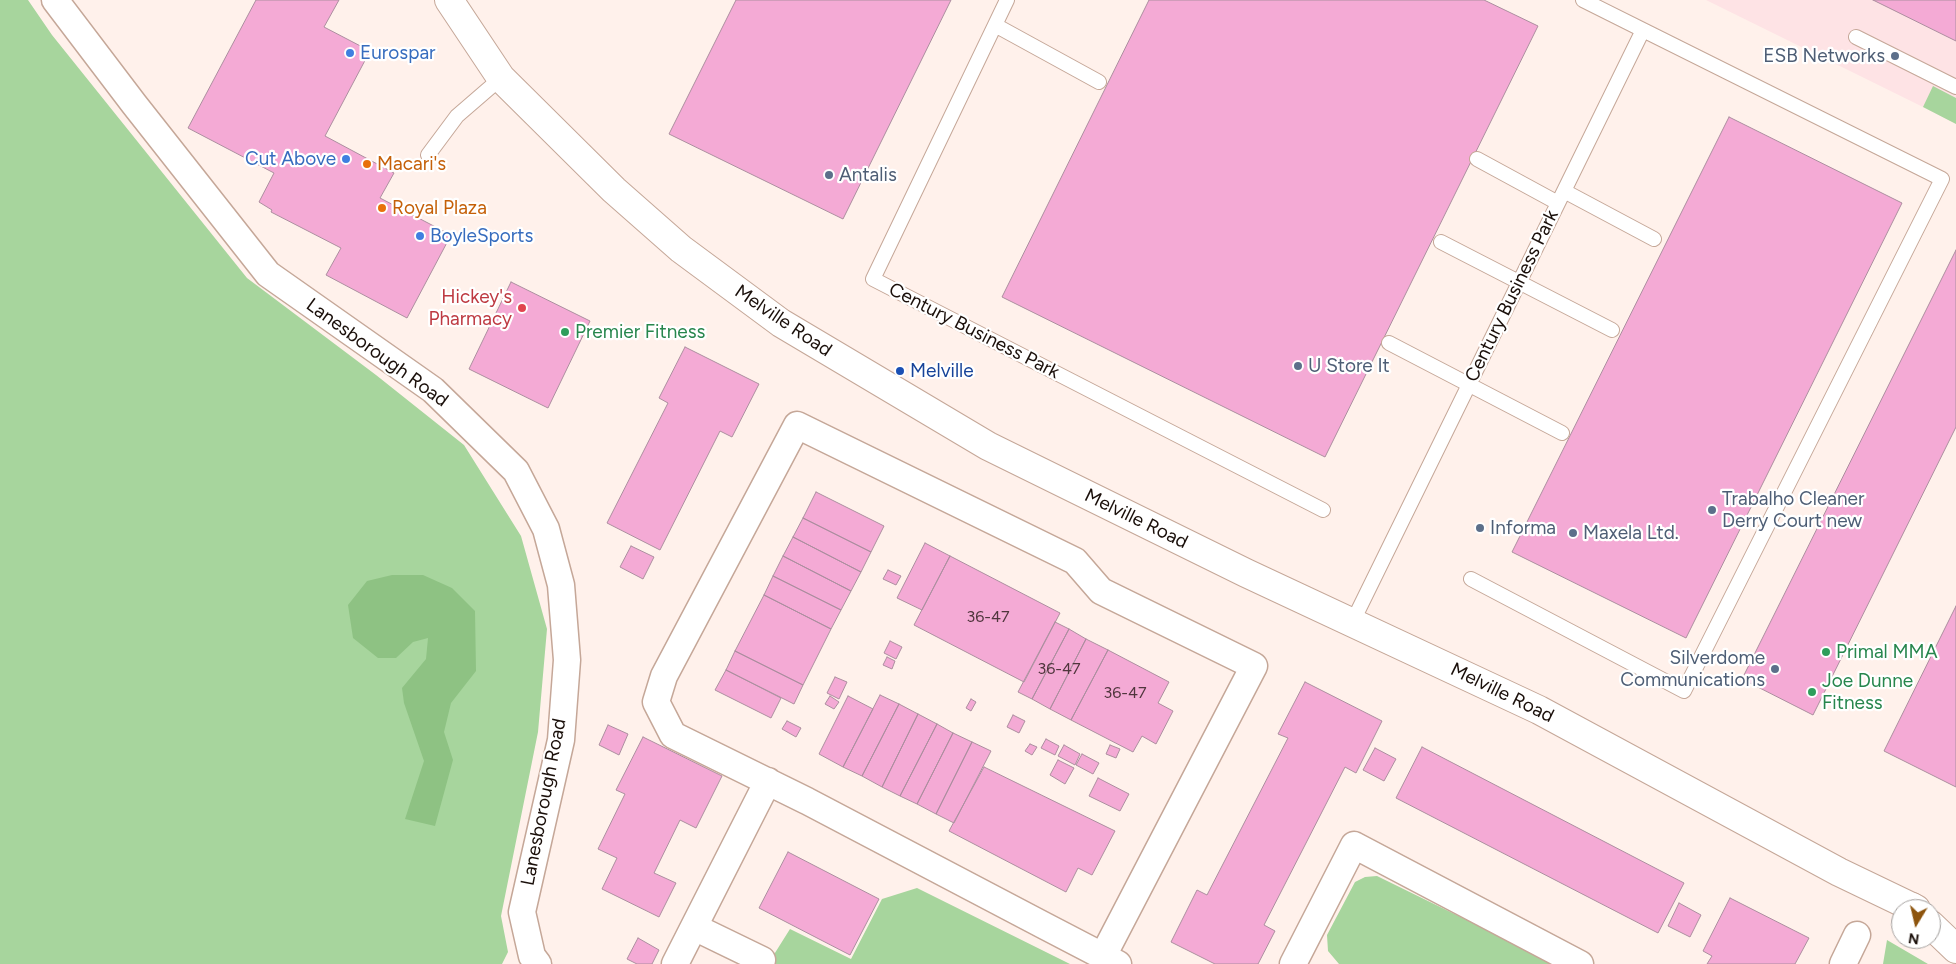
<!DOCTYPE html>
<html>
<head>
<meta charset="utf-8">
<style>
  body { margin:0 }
  #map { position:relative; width:1956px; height:964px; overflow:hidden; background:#fff1eb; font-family:Figtree,sans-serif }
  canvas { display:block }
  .north { position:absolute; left:1891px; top:899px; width:50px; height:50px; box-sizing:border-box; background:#fff; border:1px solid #a39f9d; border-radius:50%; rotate:189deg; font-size:14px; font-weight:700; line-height:20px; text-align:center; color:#1a0f0a }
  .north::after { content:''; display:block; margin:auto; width:18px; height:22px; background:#8d540d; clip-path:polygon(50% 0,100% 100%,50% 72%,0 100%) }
</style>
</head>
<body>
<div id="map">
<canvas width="1956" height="964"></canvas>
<div class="north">N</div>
</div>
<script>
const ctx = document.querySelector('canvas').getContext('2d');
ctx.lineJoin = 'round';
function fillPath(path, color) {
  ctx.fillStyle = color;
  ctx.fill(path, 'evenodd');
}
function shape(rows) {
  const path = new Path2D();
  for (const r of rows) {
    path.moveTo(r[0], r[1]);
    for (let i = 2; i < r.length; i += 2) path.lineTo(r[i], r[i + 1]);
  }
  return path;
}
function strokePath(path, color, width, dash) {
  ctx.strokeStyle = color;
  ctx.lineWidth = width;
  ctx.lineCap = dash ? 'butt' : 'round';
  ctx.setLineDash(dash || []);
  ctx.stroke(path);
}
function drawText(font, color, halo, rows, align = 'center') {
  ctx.font = font + ' Figtree,sans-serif';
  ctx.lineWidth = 4.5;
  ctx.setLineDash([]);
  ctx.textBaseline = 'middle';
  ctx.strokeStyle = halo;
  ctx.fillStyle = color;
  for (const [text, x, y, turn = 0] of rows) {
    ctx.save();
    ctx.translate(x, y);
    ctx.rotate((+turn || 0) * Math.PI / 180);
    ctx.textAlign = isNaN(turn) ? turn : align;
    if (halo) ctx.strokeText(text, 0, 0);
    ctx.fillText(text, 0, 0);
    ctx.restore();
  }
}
fillPath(shape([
  [1706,0,1956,0,1956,124,1923,107]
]), '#fee3e5');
fillPath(shape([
  [0,0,28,0,52,35,247,278,376,375,464,445,521,536,547,629,538,732,501,916,508,952,502,964,0,964],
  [1933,86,1956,98,1956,124,1923,107],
  [1377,876,1481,927,1552,964,1339,964,1328,951,1327,935,1355,882,1365,877],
  [917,888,1070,964,768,964,790,929,851,959,882,899],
  [1887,940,1928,964,1883,964]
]), '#a7d59d');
fillPath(shape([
  [392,575,423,575,452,588,475,611,476,671,451,703,444,732,453,760,435,826,405,819,424,761,404,703,402,688,426,659,428,638,413,642,396,658,378,658,353,638,348,605,367,581]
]), '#8ec283');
const building = shape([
  [256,0,339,0,324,27,370,51,325,136,394,173,380,198,451,235,407,318,326,275,341,248,271,212,272,210,259,202,274,173,188,128,256,0],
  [736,0,951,0,843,219,669,134,736,0],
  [1149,0,1484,0,1538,26,1325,457,1002,297,1149,0],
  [1873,0,1956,0,1956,41,1873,0],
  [1729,117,1902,203,1686,638,1512,552,1729,117],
  [1956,250,1956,427,1813,715,1742,679,1956,250],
  [511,282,590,321,548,408,469,369,511,282],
  [685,347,759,384,732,437,720,431,660,550,607,523,668,403,659,398,685,347],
  [816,492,884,526,871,552,803,518,816,492],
  [803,518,871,552,861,572,793,537,803,518],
  [793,537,861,572,851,591,783,556,793,537],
  [925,543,950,556,922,610,897,598,925,543],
  [631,546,654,557,643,579,620,567,631,546],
  [783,556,851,591,841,610,773,576,783,556],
  [950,556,1060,613,1024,682,914,625,950,556],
  [888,570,901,576,896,585,883,579,888,570],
  [773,576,841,610,831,629,764,595,773,576],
  [764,595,831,629,803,685,735,651,764,595],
  [1956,606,1956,787,1884,751,1956,606],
  [1055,622,1069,629,1032,699,1018,692,1055,622],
  [1069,629,1086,639,1050,709,1032,699,1069,629],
  [1086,639,1108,650,1071,720,1050,709,1086,639],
  [890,641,902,647,896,659,884,653,890,641],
  [1108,650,1169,682,1158,703,1173,711,1156,744,1142,736,1133,752,1071,720,1108,650],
  [735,651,803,685,794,704,726,670,735,651],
  [887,657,895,661,892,669,883,665,887,657],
  [726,670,781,698,771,718,715,690,726,670],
  [835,677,847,682,839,699,827,693,835,677],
  [1305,682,1382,721,1356,773,1345,767,1264,925,1275,931,1258,964,1215,964,1171,942,1197,890,1207,895,1288,738,1278,734,1305,682],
  [880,695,899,704,862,776,843,767,880,695],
  [830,696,839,702,834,709,825,704,830,696],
  [848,696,873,709,843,767,819,754,848,696],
  [971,699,976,702,971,711,966,708,971,699],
  [899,704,918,714,882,787,862,776,899,704],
  [918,714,937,724,900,796,882,787,918,714],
  [1013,715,1025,721,1019,733,1007,727,1013,715],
  [787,721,801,728,796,737,782,729,787,721],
  [937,724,953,733,917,804,900,796,937,724],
  [608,725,628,734,619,755,599,745,608,725],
  [953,733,972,742,936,814,917,804,953,733],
  [643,737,722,776,696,828,680,820,654,873,676,883,659,917,602,889,617,858,598,849,625,794,616,790,643,737],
  [1046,739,1059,746,1055,755,1041,748,1046,739],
  [972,742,991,751,954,823,936,814,972,742],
  [1030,744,1037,747,1032,755,1025,751,1030,744],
  [1064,745,1080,754,1075,765,1058,756,1064,745],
  [1110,745,1120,749,1116,758,1106,754,1110,745],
  [1422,747,1684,883,1658,933,1396,798,1422,747],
  [1375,748,1396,759,1384,781,1363,770,1375,748],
  [1082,754,1099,763,1093,774,1076,765,1082,754],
  [1058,760,1074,768,1065,784,1050,775,1058,760],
  [984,767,1115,831,1092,875,1078,868,1066,892,949,831,984,767],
  [1098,778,1129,794,1120,811,1089,796,1098,778],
  [788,852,879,899,850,955,759,908,788,852],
  [1730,898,1809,938,1795,964,1707,964,1712,956,1703,951,1730,898],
  [1679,903,1701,915,1690,937,1668,926,1679,903],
  [638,938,659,950,652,964,637,964,627,959,638,938]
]);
fillPath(building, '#f4aad5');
strokePath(building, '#ac8e9f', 1);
const service = shape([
  [1007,0,873,279,1323,510],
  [995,25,1099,82],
  [1856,37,1956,87],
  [428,155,457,116,501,78],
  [1477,159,1558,203],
  [1564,191,1654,239],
  [1441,242,1612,330],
  [1389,343,1562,433],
  [1471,579,1684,691,1942,179,1643,30],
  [1352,623,1643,30,1583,0]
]);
const minor = shape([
  [55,0,134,104,268,274,433,390,516,471,546,529,561,585,567,660,561,740,522,912,532,956,538,964],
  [694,927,762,960],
  [1103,956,1254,666,1101,591,1075,561,797,425,664,676,656,702,673,735,807,801,1043,925,1118,964],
  [675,964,768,781],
  [1293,964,1354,845,1580,964],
  [1843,964,1857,935]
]);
const tertiary = shape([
  [449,0,501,78,614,190,681,249,781,323,988,446,1246,573,1539,710,1839,872,1916,909]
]);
const secondary = shape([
  [1912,907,1914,909],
  [1931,925,1956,949]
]);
strokePath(service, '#c5a798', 16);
strokePath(minor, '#c5a798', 29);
strokePath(tertiary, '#c5a798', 30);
strokePath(secondary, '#c5a798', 30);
strokePath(service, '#fff', 14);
strokePath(minor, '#fff', 26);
strokePath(tertiary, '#fff', 28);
strokePath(secondary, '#fff', 28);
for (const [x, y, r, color] of [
  [350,53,5,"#3f7fe0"],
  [1895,56,5,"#5c6f8a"],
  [346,159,5,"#3f7fe0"],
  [367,164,5,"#e8710a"],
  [829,175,5,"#5c6f8a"],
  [382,208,5,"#e8710a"],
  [420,236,5,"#3f7fe0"],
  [522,308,5,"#e0444e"],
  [565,332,5,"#2e9e5b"],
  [1298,366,5,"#5c6f8a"],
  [900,371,5,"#1a4fb4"],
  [1712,510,5,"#5c6f8a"],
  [1480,528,5,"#5c6f8a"],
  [1573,533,5,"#5c6f8a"],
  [1826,652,5,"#2e9e5b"],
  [1775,669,5,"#5c6f8a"],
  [1812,692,5,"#2e9e5b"]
]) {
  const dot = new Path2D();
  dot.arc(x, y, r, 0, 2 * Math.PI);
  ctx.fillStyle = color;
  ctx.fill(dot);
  strokePath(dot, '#fff', 2);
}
drawText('16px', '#50363d', null, [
  ["36-47",988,617],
  ["36-47",1059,669],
  ["36-47",1125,693]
]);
drawText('19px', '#366cbe', '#fff', [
  ["Eurospar",360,53],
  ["Cut Above",336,159,"right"],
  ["BoyleSports",430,236]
], 'left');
drawText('19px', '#4e5e75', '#fff', [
  ["ESB Networks",1885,56,"right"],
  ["Antalis",839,175],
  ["U Store It",1308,366],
  ["Trabalho Cleaner",1722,499],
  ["Derry Court new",1722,521],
  ["Informa",1490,528],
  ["Maxela Ltd.",1583,533],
  ["Silverdome",1765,658,"right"],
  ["Communications",1765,680,"right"]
], 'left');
drawText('19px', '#c56008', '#fff', [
  ["Macari's",377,164],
  ["Royal Plaza",392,208]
], 'left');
drawText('19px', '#1a0f0a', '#fff', [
  ["Century Business Park",1512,296,-64],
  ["Melville Road",783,321,34],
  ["Century Business Park",974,331,27],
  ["Lanesborough Road",377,353,36],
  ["Melville Road",1136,519,26],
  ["Melville Road",1502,693,26],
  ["Lanesborough Road",544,802,-79]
]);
drawText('19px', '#be3a42', '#fff', [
  ["Hickey's",512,297],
  ["Pharmacy",512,319]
], 'right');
drawText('19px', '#27864d', '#fff', [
  ["Premier Fitness",575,332],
  ["Primal MMA",1836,652],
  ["Joe Dunne",1822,681],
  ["Fitness",1822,703]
], 'left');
drawText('19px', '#164399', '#fff', [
  ["Melville",910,371]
], 'left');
</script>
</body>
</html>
